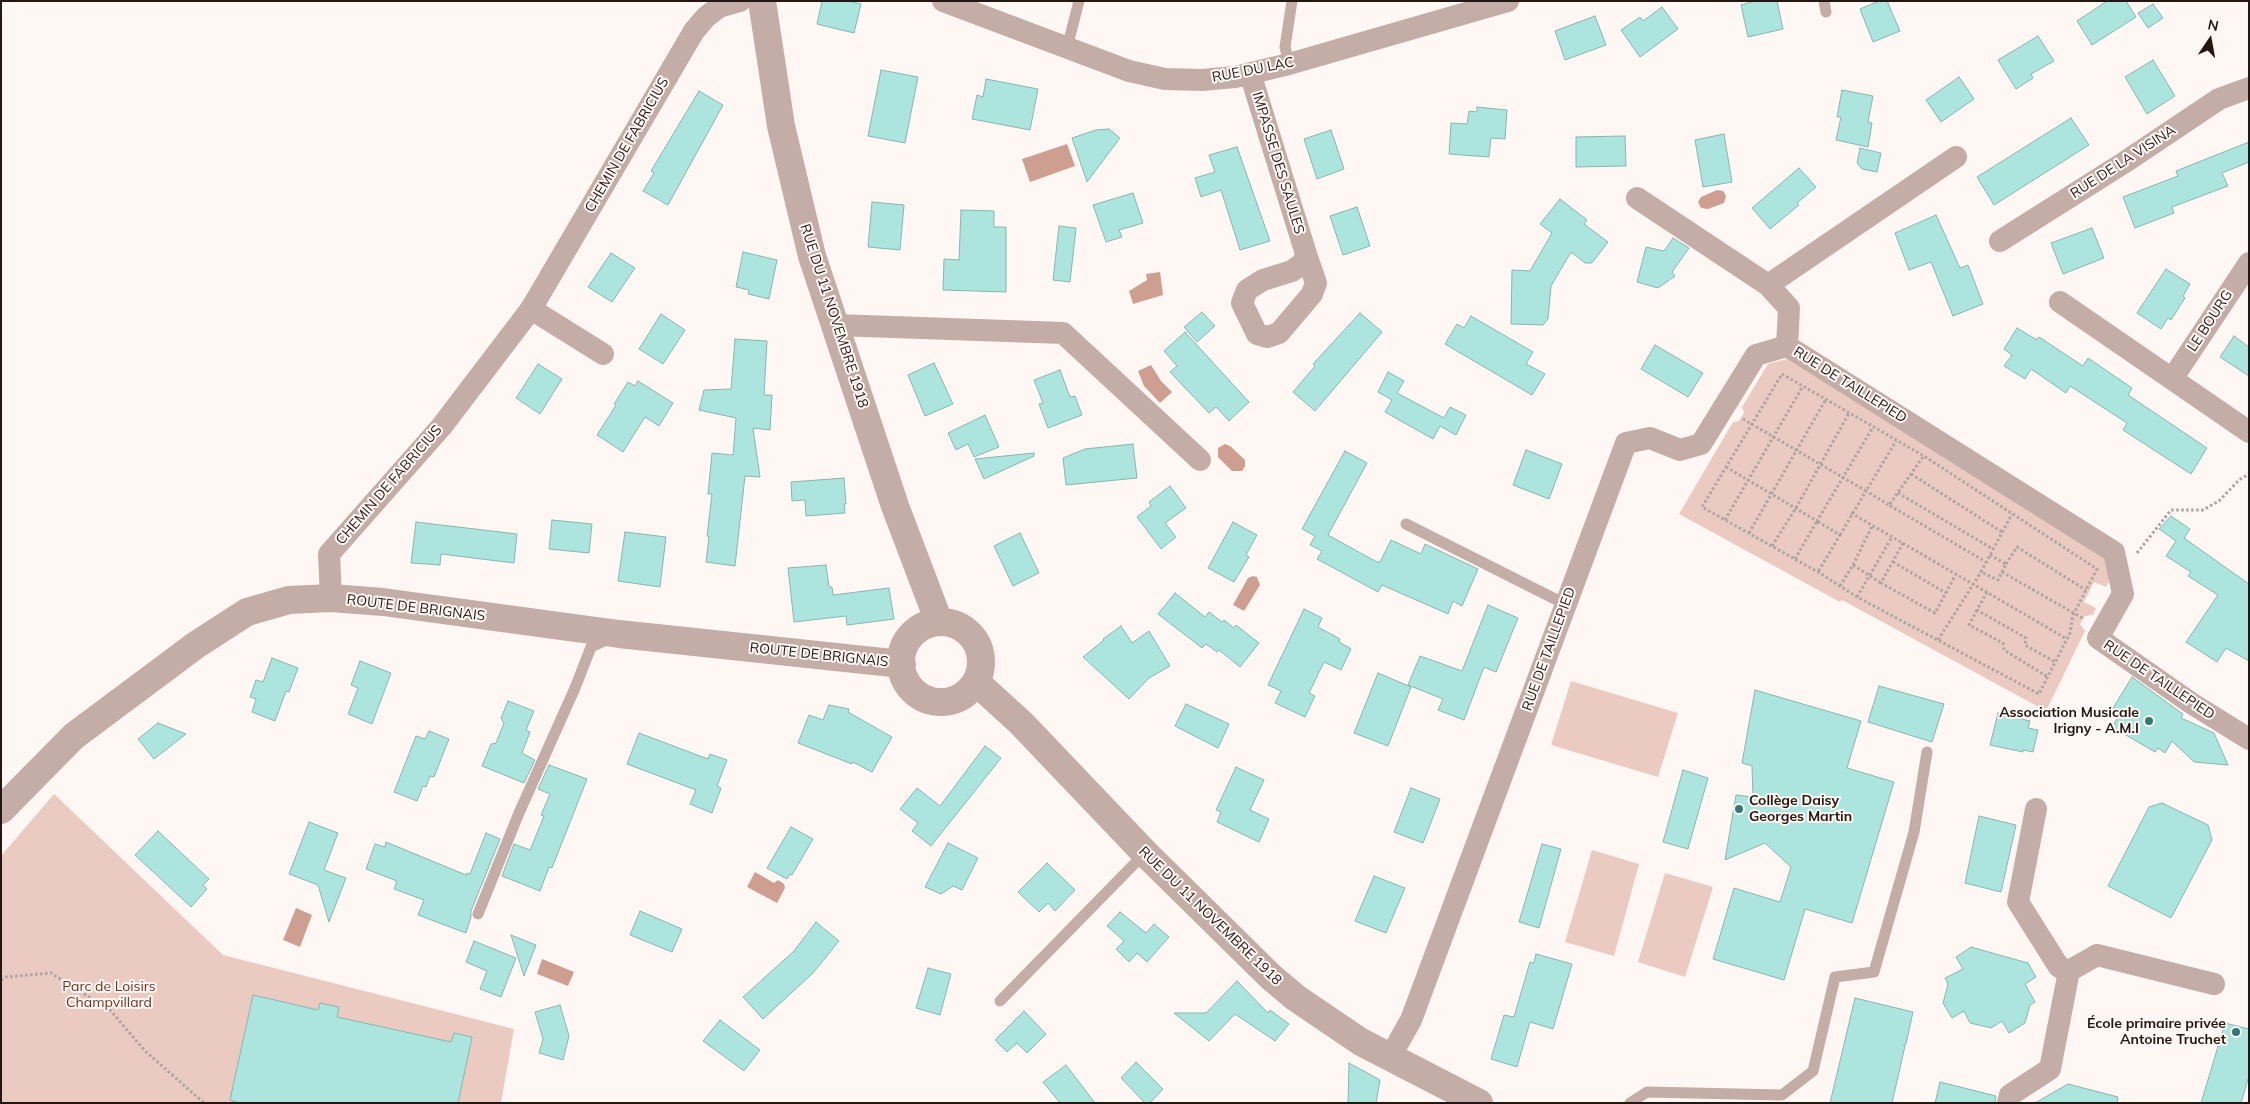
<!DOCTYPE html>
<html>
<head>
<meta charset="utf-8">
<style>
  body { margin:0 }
  #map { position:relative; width:2250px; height:1104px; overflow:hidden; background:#fff7f4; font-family:Mulish,sans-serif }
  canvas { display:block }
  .frame { position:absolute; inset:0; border:2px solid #241712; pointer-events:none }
  .north { position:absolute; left:2185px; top:15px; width:50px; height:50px; -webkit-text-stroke:4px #fff7f4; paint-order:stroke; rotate:12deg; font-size:14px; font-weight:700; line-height:20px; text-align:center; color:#241712 }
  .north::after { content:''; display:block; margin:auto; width:18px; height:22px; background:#241712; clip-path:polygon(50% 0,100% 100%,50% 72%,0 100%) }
</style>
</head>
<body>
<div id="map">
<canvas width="2250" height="1104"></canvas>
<div class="frame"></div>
<div class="north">N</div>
</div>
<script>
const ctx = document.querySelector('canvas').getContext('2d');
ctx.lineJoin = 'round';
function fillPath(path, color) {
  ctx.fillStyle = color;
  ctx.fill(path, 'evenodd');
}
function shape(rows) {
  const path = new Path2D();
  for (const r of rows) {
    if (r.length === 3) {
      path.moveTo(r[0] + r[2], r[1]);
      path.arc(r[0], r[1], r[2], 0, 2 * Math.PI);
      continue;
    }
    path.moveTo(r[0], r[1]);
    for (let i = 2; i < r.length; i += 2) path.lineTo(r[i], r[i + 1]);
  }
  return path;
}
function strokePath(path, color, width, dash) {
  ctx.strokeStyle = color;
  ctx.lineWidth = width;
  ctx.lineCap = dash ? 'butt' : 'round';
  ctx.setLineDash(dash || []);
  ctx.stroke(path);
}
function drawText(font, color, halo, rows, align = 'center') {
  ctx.font = font + ' Mulish,sans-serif';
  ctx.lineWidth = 4;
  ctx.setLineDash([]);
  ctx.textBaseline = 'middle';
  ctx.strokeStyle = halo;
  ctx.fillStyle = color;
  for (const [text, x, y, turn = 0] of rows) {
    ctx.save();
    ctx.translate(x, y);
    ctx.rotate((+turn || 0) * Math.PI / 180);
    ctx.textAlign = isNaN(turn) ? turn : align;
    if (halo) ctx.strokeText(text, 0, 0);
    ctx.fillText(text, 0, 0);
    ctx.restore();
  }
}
fillPath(shape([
  [1787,359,2107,558,2113,574,2106,587,2094,582,2084,602,2096,608,2093,615,2085,616,2080,624,2085,631,2046,711,1842,600,1840,602,1679,514,1733,422,1739,421,1744,413,1742,407,1768,364],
  [1571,681,1678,713,1658,777,1551,745],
  [54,794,223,955,514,1029,501,1103,1,1103,1,856],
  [1592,850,1639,864,1614,956,1565,942],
  [1665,873,1713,887,1685,977,1638,962]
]), '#ebcbc1');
fillPath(shape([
  [1067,144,1075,166,1030,182,1022,159],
  [1717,190,1723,191,1726,196,1724,203,1708,209,1701,208,1698,202,1701,197],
  [1160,272,1163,295,1133,304,1129,291,1147,280,1146,274],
  [1151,365,1161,381,1172,392,1160,403,1144,386,1138,371],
  [1225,444,1230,446,1245,460,1245,466,1242,471,1232,471,1218,457,1218,448],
  [1253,576,1257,577,1260,585,1244,611,1233,605,1248,578],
  [755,872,774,883,778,880,784,884,785,888,777,903,747,887],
  [296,908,312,915,300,947,283,940],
  [542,959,574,972,568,986,537,974]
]), '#ce9f90');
const building = shape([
  [822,1,849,1,861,4,854,33,817,24,822,1],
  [1754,1,1777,1,1783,29,1748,37,1741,5,1754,1],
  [1879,1,1887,1,1900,31,1873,42,1860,9,1879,1],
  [2107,1,2126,1,2136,17,2092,45,2077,21,2107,1],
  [2153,4,2163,18,2148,28,2138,13,2153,4],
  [1662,7,1678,29,1640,57,1621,30,1640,17,1643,21,1662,7],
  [1595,16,1606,45,1565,60,1555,31,1595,16],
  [2038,36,2054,61,2031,74,2033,78,2016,89,1998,60,2038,36],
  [2153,60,2175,96,2147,114,2125,77,2153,60],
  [881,70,918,77,905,143,868,136,881,70],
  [1959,77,1974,99,1941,122,1926,100,1959,77],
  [986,79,1038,89,1030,130,972,119,977,95,983,97,986,79],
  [1842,90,1873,96,1868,122,1872,123,1868,147,1836,140,1841,117,1837,117,1842,90],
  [699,91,723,105,668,205,643,191,654,173,651,171,699,91],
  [1477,107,1507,110,1505,139,1491,138,1489,157,1449,154,1451,123,1467,124,1469,111,1477,112,1477,107],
  [2071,118,2089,145,1994,205,1977,177,2071,118],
  [1109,129,1120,138,1087,182,1072,138,1096,130,1109,129],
  [1331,130,1344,169,1317,179,1304,139,1331,130],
  [1724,134,1732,182,1703,187,1695,140,1724,134],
  [1625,136,1626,166,1576,167,1576,137,1625,136],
  [2249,142,2249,162,2222,173,2228,186,2172,207,2174,213,2135,228,2123,197,2178,176,2176,171,2249,142],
  [1237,147,1270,241,1240,250,1221,190,1201,197,1195,178,1215,172,1209,155,1237,147],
  [1860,148,1881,153,1877,172,1862,169,1857,163,1860,148],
  [1799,168,1816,187,1797,203,1799,205,1770,229,1752,208,1799,168],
  [1133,193,1143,223,1119,230,1122,237,1106,242,1093,205,1133,193],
  [1560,199,1587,220,1584,224,1608,242,1592,263,1585,263,1571,252,1551,286,1548,319,1543,325,1511,324,1512,270,1530,271,1552,233,1540,224,1560,199],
  [872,202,904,205,900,250,868,247,872,202],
  [1357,207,1370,246,1343,255,1330,216,1357,207],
  [961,210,994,211,994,227,1006,227,1006,292,943,290,944,259,959,260,961,210],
  [1936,215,1960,268,1968,265,1983,304,1953,316,1931,262,1909,270,1895,233,1936,215],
  [1059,226,1076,228,1070,282,1053,280,1059,226],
  [2092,228,2104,258,2063,274,2051,243,2092,228],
  [1673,238,1689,248,1672,272,1675,276,1658,288,1637,282,1646,247,1664,251,1673,238],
  [743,252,777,260,769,299,748,294,749,290,736,287,743,252],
  [611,253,635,268,612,302,588,287,611,253],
  [2166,269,2190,284,2183,296,2185,298,2171,320,2168,318,2161,329,2137,313,2166,269],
  [1202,312,1215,326,1197,342,1184,327,1202,312],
  [1360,313,1382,332,1315,411,1293,392,1315,366,1313,364,1360,313],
  [661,314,685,330,663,364,639,349,661,314],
  [1471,316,1533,352,1526,364,1545,374,1532,395,1445,344,1457,324,1464,328,1471,316],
  [2017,328,2037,340,2039,337,2083,366,2088,358,2132,388,2128,395,2207,448,2191,474,2123,430,2127,423,2070,386,2066,393,2031,369,2025,379,2004,366,2012,355,2004,349,2017,328],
  [1185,332,1249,402,1229,421,1216,407,1209,413,1170,372,1177,366,1164,351,1185,332],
  [2234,336,2249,347,2249,376,2220,357,2234,336],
  [735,339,767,341,764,395,772,395,770,430,753,428,760,477,745,476,735,566,706,562,709,537,707,536,712,494,708,494,712,453,733,455,736,418,699,410,704,390,731,389,735,339],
  [1655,345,1703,373,1688,397,1641,369,1655,345],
  [934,363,953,404,925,416,908,375,934,363],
  [538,364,562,379,540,414,516,398,538,364],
  [1060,370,1070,397,1075,396,1082,415,1048,428,1039,404,1043,403,1034,380,1060,370],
  [1388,372,1404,381,1397,393,1444,418,1450,407,1466,415,1456,435,1440,426,1433,439,1385,412,1392,400,1378,392,1388,372],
  [638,381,673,403,659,426,645,417,623,452,597,435,616,405,614,404,628,382,635,386,638,381],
  [985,415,999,447,974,457,968,444,956,450,948,433,985,415],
  [1133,444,1137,478,1066,485,1063,458,1085,449,1133,444],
  [1526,450,1562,464,1549,499,1513,485,1526,450],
  [1345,451,1367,463,1328,535,1377,562,1380,562,1391,540,1421,554,1425,544,1478,569,1462,606,1453,601,1448,614,1382,585,1378,592,1317,559,1322,551,1310,545,1315,536,1302,529,1345,451],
  [1034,453,1034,456,984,479,975,459,1034,453],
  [844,478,846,504,844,504,845,513,806,516,805,500,792,501,791,482,844,478],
  [1170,486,1186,508,1165,523,1176,537,1161,549,1137,517,1151,506,1149,502,1170,486],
  [2171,516,2190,529,2184,538,2249,584,2249,661,2226,648,2217,662,2186,642,2218,595,2188,576,2191,572,2166,556,2176,541,2159,529,2171,516],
  [552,520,592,524,589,553,549,549,552,520],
  [416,522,517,534,514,563,441,554,440,565,411,563,416,522],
  [1233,522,1257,535,1246,555,1249,557,1234,582,1208,568,1233,522],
  [625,532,666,537,660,587,618,581,625,532],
  [1020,533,1039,573,1013,586,994,546,1020,533],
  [826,565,829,587,832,587,833,595,889,588,894,619,847,625,846,616,794,622,788,568,826,565],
  [1175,593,1205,617,1209,612,1222,622,1224,620,1234,628,1236,625,1259,643,1240,667,1219,650,1217,652,1206,644,1202,648,1158,614,1175,593],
  [1488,605,1518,618,1496,672,1484,667,1464,720,1438,710,1443,699,1408,685,1420,656,1462,671,1488,605],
  [1304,609,1322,618,1318,627,1340,639,1339,642,1351,649,1341,670,1324,662,1309,693,1315,696,1305,717,1275,703,1281,691,1268,685,1304,609],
  [1121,626,1132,643,1149,631,1170,666,1149,678,1129,699,1083,657,1104,640,1103,639,1121,626],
  [272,658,298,668,289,692,286,691,275,721,252,712,256,699,250,697,256,680,263,682,272,658],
  [360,661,391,673,372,724,348,714,358,688,351,685,360,661],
  [1378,673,1411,687,1388,746,1354,733,1378,673],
  [2132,677,2183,714,2181,718,2214,733,2228,765,2194,762,2172,741,2165,753,2158,748,2155,752,2112,727,2121,713,2113,708,2132,677],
  [1879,686,1944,704,1932,742,1868,722,1879,686],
  [1755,690,1861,721,1847,768,1894,782,1852,923,1805,909,1784,980,1713,959,1734,888,1780,902,1791,867,1765,843,1725,860,1736,795,1753,797,1752,766,1742,763,1755,690],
  [508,701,534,711,526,730,530,732,522,753,535,760,524,783,482,766,491,744,496,743,504,723,501,718,508,701],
  [1186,704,1229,724,1218,748,1175,726,1186,704],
  [829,705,849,709,848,712,892,737,872,772,853,762,852,764,798,743,809,715,823,720,829,705],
  [1998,713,2030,721,2028,728,2038,730,2033,752,2023,750,2023,752,1990,745,1998,713],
  [158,723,186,734,154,759,138,739,158,723],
  [429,731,449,739,434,777,430,776,426,787,423,786,417,801,394,792,416,736,425,739,429,731],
  [639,733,708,759,710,754,727,760,717,786,721,788,712,813,690,804,696,790,627,764,639,733],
  [985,746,1001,758,931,846,912,831,918,823,900,809,917,788,940,806,985,746],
  [549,765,587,779,552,868,549,867,540,891,502,876,514,844,530,850,544,816,541,815,550,794,538,789,549,765],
  [1236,767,1264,780,1250,810,1269,819,1259,842,1217,822,1221,812,1216,810,1236,767],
  [1683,770,1708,778,1688,849,1663,842,1683,770],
  [1411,788,1440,799,1423,843,1394,832,1411,788],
  [2162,803,2208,825,2212,840,2171,918,2108,886,2149,807,2162,803],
  [1979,816,2016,825,2001,892,1965,883,1979,816],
  [309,822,338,833,324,870,346,878,329,922,318,885,289,874,309,822],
  [791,827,813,839,792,875,790,874,787,879,767,868,791,827],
  [158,831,209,879,203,885,207,889,191,907,135,855,158,831],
  [486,833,500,839,471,911,471,917,466,933,418,915,424,900,394,889,397,881,366,869,375,844,385,847,386,842,466,875,467,873,470,874,486,833],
  [948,843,978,858,962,890,953,886,941,894,925,887,948,843],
  [1542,844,1561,849,1539,928,1519,922,1542,844],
  [1047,863,1075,890,1055,911,1048,903,1039,912,1018,892,1047,863],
  [1374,876,1405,888,1386,933,1355,921,1374,876],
  [640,911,682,929,672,952,630,935,640,911],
  [1120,912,1146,933,1154,924,1169,937,1147,962,1137,953,1129,962,1116,949,1124,941,1107,926,1120,912],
  [816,922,839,941,813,973,763,1019,743,997,794,951,816,922],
  [511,935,536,945,524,976,511,935],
  [474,941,516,958,501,997,480,989,487,971,466,962,474,941],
  [1971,947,2028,963,2036,977,2025,984,2035,1002,2030,1005,2025,1023,2009,1033,2002,1021,1991,1028,1970,1023,1964,1011,1952,1018,1943,1003,1948,984,1945,978,1963,969,1956,957,1971,947],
  [1536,954,1572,964,1553,1029,1530,1022,1517,1067,1491,1059,1504,1015,1514,1017,1530,962,1534,963,1536,954],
  [928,968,951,974,940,1015,916,1008,928,968],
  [1237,981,1268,1013,1270,1010,1289,1024,1275,1041,1235,1014,1209,1041,1174,1013,1206,1013,1237,981],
  [253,995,318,1010,320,1003,339,1007,337,1017,451,1042,454,1033,472,1037,458,1103,239,1103,230,1100,253,995],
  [1855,998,1913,1012,1906,1044,1903,1045,1905,1046,1892,1103,1830,1103,1855,998],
  [560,1005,569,1036,563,1060,539,1053,543,1039,535,1012,560,1005],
  [1024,1011,1046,1034,1027,1053,1017,1043,1007,1052,995,1040,1024,1011],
  [720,1020,760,1050,744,1071,703,1041,720,1020],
  [2225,1023,2249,1029,2249,1076,2241,1103,2201,1103,2225,1023],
  [1136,1062,1163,1089,1150,1103,1145,1103,1121,1078,1136,1062],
  [1349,1063,1380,1080,1376,1103,1348,1103,1349,1063],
  [1066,1065,1095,1103,1060,1103,1043,1082,1066,1065],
  [1940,1082,1996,1096,1995,1103,1935,1103,1940,1082],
  [2068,1084,2118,1097,2117,1103,2035,1103,2068,1084]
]);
fillPath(building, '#abe5dd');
strokePath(building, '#89b5af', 1);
strokePath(shape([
  [1782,374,1924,456,2097,569,2073,615,2070,633,2039,694,1857,597,1818,572,1702,507,1782,374],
  [1743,419,1866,491,1896,441],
  [1923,457,1889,505,1986,562],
  [1726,467,1817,521,1873,427],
  [1911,474,2002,532],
  [1898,493,1993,549],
  [1851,513,2067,639],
  [1725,520,1803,386],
  [1749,533,1826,399],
  [1840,535,1866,491,1889,505],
  [1903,543,1881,583,1935,613,1956,574],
  [1772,546,1796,508,1849,413],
  [2137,553,2171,510,2203,510,2219,501,2239,480,2249,474],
  [1990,555,2006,564,1998,580,1981,572,1990,555,2012,514],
  [1795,559,1817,521,1840,535,1818,572],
  [1893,562,1946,593],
  [2006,564,2017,547,2086,590],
  [1853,565,1872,526],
  [2002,572,2084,619],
  [1840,586,1853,565,1881,583],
  [1987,592,1977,610,2026,638,2025,645,2055,662],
  [1857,597,1892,537],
  [1977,610,1969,625,2003,643,2004,650,2048,677],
  [1938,640,1981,572],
  [901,690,924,698],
  [1,980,6,977,51,973,111,1011,145,1051,204,1103]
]), '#aea4a0', 3, [2.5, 2.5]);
strokePath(shape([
  [1824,1,1826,12],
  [1067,48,1079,1],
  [1289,64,1285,47,1292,1],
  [1406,524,1565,604],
  [478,914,519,813,575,688,591,647,610,638],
  [1000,1001,1145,853],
  [1630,1103,1647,1092,1782,1095,1813,1071,1835,977,1874,972,1914,832,1927,752]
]), '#c3ada6', 11);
strokePath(shape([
  [943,1,1129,71,1165,79,1202,80,1235,77,1289,64,1508,1],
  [1250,73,1306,254,1303,263,1292,271,1263,280,1247,290,1242,303,1257,334,1267,337,1279,333,1312,294,1316,283,1306,254],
  [1637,198,1768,285,1789,308,1787,346],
  [2000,241,2125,162,2219,99,2249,88],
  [1768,285,1956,157],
  [2060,302,2249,432],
  [531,309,603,354],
  [836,325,1063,333,1200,460],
  [2172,379,2249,263],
  [331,598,329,554,442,426,531,309,694,31,706,17,719,7,740,1],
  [2036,809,2018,902,2059,967,2069,971],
  [1390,1057,1411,1020,1626,443,1650,438,1680,450,1701,444,1756,355,1787,346,2114,552,2123,594,2098,638,2191,703,2249,739],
  [2008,1103,2010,1095,2050,1069,2069,971,2097,955,2214,984]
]), '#c3ada6', 22);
strokePath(shape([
  [762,1,781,126,812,256,895,506,939,622],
  [941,662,40],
  [976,682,1021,723,1145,853,1271,977,1296,998,1361,1042,1479,1103],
  [1,810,74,736,196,645,247,612,289,600,331,598,383,602,619,634,902,664]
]), '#c3ada6', 28);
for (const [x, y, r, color] of [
  [2149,721,5,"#337a72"],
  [1739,809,5,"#337a72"],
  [2236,1032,5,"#337a72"]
]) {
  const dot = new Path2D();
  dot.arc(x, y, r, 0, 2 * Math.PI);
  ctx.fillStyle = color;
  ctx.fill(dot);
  strokePath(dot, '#fff7f4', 2);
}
drawText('14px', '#241712', '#fff7f4', [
  ["RUE DU LAC",1253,70,-11],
  ["CHEMIN DE FABRICIUS",627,145,-60],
  ["RUE DE LA VISINA",2123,162,-33],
  ["IMPASSE DES SAULES",1278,163,73],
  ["RUE DU 11 NOVEMBRE 1918",834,316,72],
  ["LE BOURG",2210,321,-57],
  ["RUE DE TAILLEPIED",1850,385,32],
  ["CHEMIN DE FABRICIUS",389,485,-49],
  ["ROUTE DE BRIGNAIS",416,608,7],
  ["RUE DE TAILLEPIED",1549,649,-70],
  ["ROUTE DE BRIGNAIS",819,655,6],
  ["RUE DE TAILLEPIED",2159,680,34],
  ["RUE DU 11 NOVEMBRE 1918",1210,916,44]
]);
drawText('bold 14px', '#241712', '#fff7f4', [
  ["Association Musicale",2139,713],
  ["Irigny - A.M.I",2139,729],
  ["Collège Daisy",1749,801,"left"],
  ["Georges Martin",1749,817,"left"],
  ["École primaire privée",2226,1024],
  ["Antoine Truchet",2226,1040]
], 'right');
drawText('14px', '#6f3220', '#fff7f4', [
  ["Parc de Loisirs",109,987],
  ["Champvillard",109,1003]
]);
</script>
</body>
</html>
